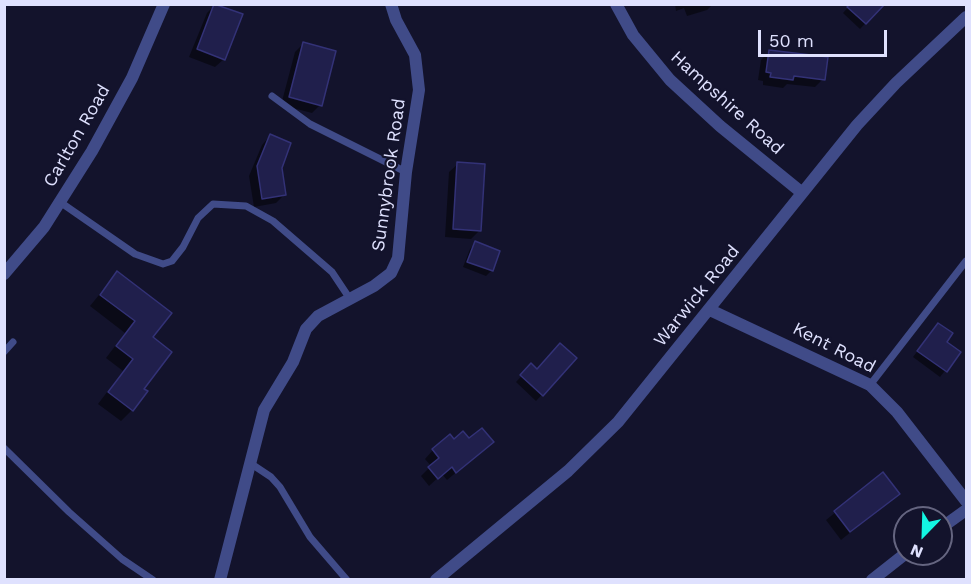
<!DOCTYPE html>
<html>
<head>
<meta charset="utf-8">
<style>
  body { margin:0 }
  #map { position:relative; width:971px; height:584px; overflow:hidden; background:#13132c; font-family:"Work Sans",sans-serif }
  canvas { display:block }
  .frame { position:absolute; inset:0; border:6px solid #dfe1fe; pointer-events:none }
  .north { position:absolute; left:893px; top:506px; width:60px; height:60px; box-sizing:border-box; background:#13132c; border:2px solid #656580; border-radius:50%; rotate:203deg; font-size:16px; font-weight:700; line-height:24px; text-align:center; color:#dfe1fe }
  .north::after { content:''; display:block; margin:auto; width:21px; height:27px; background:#13f6e2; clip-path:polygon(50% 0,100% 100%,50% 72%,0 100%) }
  .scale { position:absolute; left:758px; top:30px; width:129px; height:27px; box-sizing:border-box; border:3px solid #dfe1fe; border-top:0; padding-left:8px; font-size:18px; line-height:21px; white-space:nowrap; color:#dfe1fe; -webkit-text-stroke:4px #13132c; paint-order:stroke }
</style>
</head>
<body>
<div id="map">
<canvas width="971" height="584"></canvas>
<div class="frame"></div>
<div class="north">N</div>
<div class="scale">50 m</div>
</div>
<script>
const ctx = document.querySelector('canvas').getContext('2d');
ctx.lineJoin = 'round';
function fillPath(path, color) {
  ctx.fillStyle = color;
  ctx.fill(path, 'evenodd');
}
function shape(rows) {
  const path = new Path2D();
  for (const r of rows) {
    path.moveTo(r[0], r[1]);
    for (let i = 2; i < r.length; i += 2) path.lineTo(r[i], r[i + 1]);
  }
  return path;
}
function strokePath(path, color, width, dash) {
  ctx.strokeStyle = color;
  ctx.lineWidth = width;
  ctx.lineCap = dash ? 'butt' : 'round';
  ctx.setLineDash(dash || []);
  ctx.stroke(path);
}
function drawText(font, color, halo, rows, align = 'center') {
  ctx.font = font + ' "Work Sans",sans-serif';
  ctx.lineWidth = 4.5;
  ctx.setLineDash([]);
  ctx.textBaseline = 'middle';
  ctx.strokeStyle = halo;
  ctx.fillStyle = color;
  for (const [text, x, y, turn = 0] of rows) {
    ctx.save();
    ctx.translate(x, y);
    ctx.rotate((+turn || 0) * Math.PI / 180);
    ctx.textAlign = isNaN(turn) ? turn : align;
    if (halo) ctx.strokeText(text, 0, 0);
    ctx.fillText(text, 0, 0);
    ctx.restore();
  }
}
fillPath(shape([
  [675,4,713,4,707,10,687,16,684,8,676,11],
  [851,4,883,4,860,29,843,13],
  [215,5,224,59,215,67,189,57,207,13],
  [303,44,320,105,312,113,281,105,295,52],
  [769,52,823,79,815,87,787,84,783,88,763,85,763,81,758,80,761,60],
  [270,136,281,168,284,195,276,203,254,207,249,176,262,145],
  [458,164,480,230,471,239,445,237,449,172],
  [475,243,498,252,491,271,486,276,463,267,470,249],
  [117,273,151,338,142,390,132,410,121,421,98,404,123,371,106,358,125,333,90,306],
  [938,324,945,343,959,353,940,377,913,357],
  [575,359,536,401,516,382,531,366,537,371],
  [454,441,483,450,447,480,442,474,429,486,421,476,431,466,425,459,433,450],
  [883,474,898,494,841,540,826,520]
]), '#0007');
const building = shape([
  [214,4,243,14,225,60,197,49,214,4],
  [850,4,885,4,866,24,847,7,850,4],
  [303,42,336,51,322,106,289,97,303,42],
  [769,50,828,57,825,80,794,76,793,80,770,77,771,73,766,72,769,50],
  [270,134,291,143,282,168,286,195,262,199,257,166,270,134],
  [457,162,485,164,481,231,453,229,457,162],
  [475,241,500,251,493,271,467,262,475,241],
  [117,271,172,313,153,337,172,352,144,389,148,391,133,411,108,392,133,359,116,346,135,321,100,295,117,271],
  [938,323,953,333,947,342,961,352,947,372,917,351,938,323],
  [560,343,577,358,543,396,520,375,531,363,537,369,560,343],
  [482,428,494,442,456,473,452,467,438,479,428,467,439,458,432,449,450,434,454,439,463,431,469,438,482,428],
  [883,472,900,494,850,532,834,511,883,472]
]);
fillPath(building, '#201f4c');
strokePath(building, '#333277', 1.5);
strokePath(shape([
  [272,96,310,124,406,172],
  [60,202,135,254,163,264,172,261,183,247,198,218,213,204,246,206,273,221,332,272,350,299],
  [4,352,13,342],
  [870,385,966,261],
  [4,448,69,512,122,559,153,580],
  [250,463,271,477,280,487,310,537,347,580]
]), '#404b88', 7);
strokePath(shape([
  [616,4,633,35,670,80,720,126,801,192],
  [4,274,44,227,92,151,132,78,164,4],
  [710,310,870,385,897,412,966,501],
  [941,528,966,510],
  [220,580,264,410,293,362,306,329,318,316,374,286,391,273,398,258,406,172,419,90,415,55,396,20,391,4],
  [436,580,568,471,618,422,857,125,896,83,966,17],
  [872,580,905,554]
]), '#404b88', 12);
drawText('18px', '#dfe1fe', '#13132c', [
  ["Hampshire Road",727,103,42],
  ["Carlton Road",77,136,-60],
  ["Sunnybrook Road",389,175,-82],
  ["Warwick Road",697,296,-51],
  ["Kent Road",834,348,27]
]);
</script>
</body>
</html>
